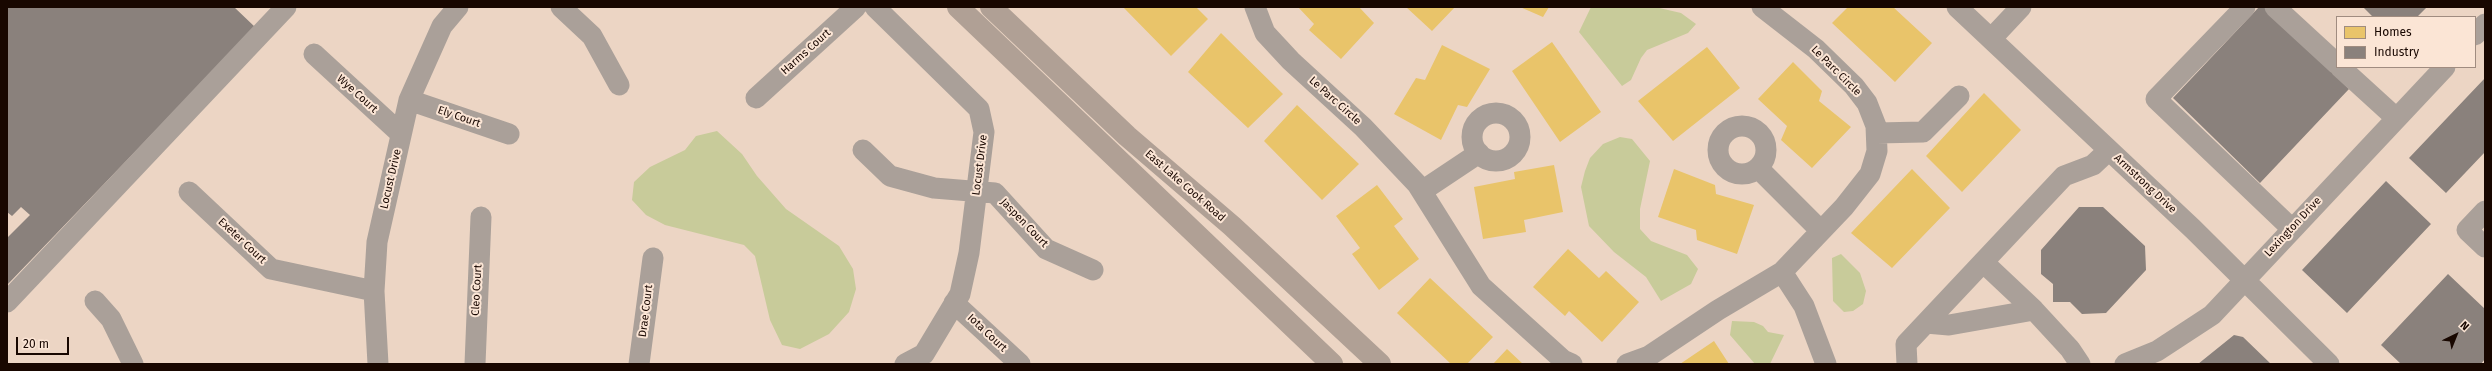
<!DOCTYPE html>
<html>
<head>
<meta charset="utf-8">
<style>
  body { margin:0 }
  #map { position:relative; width:2492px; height:371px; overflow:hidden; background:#ecd5c4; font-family:"Fira Sans",sans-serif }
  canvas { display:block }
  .frame { position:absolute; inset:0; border:8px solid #180700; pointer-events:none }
  .legend { position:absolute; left:2336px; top:16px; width:140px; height:52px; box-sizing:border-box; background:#fbe5d5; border:1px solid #a08c80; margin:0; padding:5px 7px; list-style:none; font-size:12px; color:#180700 }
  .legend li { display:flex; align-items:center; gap:8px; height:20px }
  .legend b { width:20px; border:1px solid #a08c80 }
  .north { position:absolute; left:2436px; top:315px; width:40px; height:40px; -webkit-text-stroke:3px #fbe5d5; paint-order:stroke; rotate:43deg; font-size:11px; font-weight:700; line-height:16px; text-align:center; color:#180700 }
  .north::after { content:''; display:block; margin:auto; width:14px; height:18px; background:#180700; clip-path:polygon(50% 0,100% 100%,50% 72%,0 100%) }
  .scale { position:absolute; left:16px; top:337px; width:53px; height:18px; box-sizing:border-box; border:2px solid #180700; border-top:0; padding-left:5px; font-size:12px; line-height:14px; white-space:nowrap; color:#180700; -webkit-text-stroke:3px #fbe5d5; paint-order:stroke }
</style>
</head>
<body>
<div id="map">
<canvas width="2492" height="371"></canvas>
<div class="frame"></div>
<ul class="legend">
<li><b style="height:11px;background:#e9c46a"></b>Homes</li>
<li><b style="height:11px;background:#8a817c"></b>Industry</li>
</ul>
<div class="north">N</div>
<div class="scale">20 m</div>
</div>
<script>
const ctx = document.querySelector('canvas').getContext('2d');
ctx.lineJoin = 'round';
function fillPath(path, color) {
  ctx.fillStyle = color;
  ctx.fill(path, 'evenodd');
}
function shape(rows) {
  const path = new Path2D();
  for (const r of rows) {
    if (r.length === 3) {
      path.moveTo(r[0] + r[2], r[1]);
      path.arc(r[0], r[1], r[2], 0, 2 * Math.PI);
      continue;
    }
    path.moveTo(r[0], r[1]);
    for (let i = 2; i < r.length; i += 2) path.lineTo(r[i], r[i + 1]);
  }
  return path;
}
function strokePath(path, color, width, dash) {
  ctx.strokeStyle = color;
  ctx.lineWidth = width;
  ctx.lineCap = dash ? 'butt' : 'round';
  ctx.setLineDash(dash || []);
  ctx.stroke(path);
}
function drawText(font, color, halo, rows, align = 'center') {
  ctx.font = font + ' "Fira Sans",sans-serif';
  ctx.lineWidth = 4;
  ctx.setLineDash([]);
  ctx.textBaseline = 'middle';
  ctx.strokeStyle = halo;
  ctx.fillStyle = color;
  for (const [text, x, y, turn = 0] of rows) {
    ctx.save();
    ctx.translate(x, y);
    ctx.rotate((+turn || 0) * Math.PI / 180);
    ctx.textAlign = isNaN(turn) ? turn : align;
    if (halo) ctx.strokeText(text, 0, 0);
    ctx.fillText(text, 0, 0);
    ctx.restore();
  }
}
fillPath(shape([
  [1591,7,1655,7,1681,13,1696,24,1688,33,1647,50,1641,58,1631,80,1622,86,1579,32],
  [717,131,742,154,757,176,786,209,839,246,853,269,856,289,849,312,829,334,800,349,782,345,770,320,755,256,744,245,665,225,646,215,632,200,634,182,650,167,685,150,696,136],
  [1620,137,1632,139,1650,161,1640,209,1640,229,1651,241,1687,255,1698,269,1691,284,1661,301,1646,277,1614,252,1589,226,1581,187,1585,171,1590,158,1603,144],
  [1841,254,1860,273,1866,291,1863,304,1853,311,1844,312,1833,301,1832,258],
  [1732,321,1754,322,1763,326,1768,332,1784,335,1770,364,1755,364,1730,335]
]), '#c8cb9a');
fillPath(shape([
  [1123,7,1196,7,1208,19,1171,56],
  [1298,7,1359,7,1374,23,1341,59,1309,30,1314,24],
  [1406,7,1455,7,1432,31],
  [1520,7,1549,7,1543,17],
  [1848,7,1893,7,1932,43,1895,82,1832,23],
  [1221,33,1283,94,1248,128,1188,72],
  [1552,42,1601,112,1560,142,1512,71],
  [1442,45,1490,69,1467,107,1458,105,1441,140,1394,114,1416,78,1425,80],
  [1707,47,1740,88,1673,141,1638,101],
  [1793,62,1822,91,1819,101,1851,127,1812,168,1781,140,1787,126,1758,99],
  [1984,93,2021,130,1962,192,1926,156],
  [1297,105,1359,164,1322,200,1264,141],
  [1554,165,1563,212,1524,220,1526,232,1483,239,1474,187,1515,179,1514,172],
  [1674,169,1715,185,1716,194,1754,205,1737,254,1697,240,1696,230,1658,217],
  [1912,169,1950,208,1892,268,1851,233],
  [1377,185,1403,219,1394,226,1419,259,1379,290,1352,254,1360,248,1336,216],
  [1568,249,1599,278,1606,271,1639,302,1602,342,1569,311,1565,316,1533,287],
  [1430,278,1493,337,1467,364,1451,364,1397,313],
  [1714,341,1729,364,1680,364],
  [1507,349,1523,364,1493,364]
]), '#e9c46a');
fillPath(shape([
  [7,7,234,7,255,27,7,285,7,238,30,215,21,207,12,216,7,212],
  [2259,7,2265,7,2349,89,2260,183,2173,98],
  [2363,7,2427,7,2417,17,2373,17],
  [2485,78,2485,152,2446,193,2409,158],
  [2386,181,2431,224,2347,313,2302,270],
  [2079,207,2103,207,2145,246,2146,270,2106,313,2082,314,2070,302,2053,302,2053,284,2041,274,2041,250],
  [2448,274,2485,309,2485,359,2481,364,2401,364,2381,345],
  [2234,335,2243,337,2271,364,2198,364]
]), '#8a817c');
strokePath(shape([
  [561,7,592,36,619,85],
  [875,7,979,109,984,132,969,253,960,294,924,354,905,364],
  [1255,7,1265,33,1291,61,1363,127,1417,184,1481,286,1563,360,1572,364],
  [1957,7,2193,229,2329,364],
  [2245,7,2156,99,2292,229],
  [2275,7,2337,64],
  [2475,35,2485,24],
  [1991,39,2021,7],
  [314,54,401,134],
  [2340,67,2396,118],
  [756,98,856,7],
  [409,100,509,134],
  [1496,137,24],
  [1742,150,24],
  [1877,133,1923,132,1959,96],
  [863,150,890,176,934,188,995,193,1046,249,1093,270],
  [1758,168,1821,231],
  [1422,191,1479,153],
  [189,192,271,269,374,291],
  [2485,211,2467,230,2485,247],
  [1983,262,2034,310,2070,349,2080,364],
  [1782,272,1804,306,1826,364],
  [95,301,111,319,133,364],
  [7,302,286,7],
  [954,303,1020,364],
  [1926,323,1949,325,2034,310],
  [378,364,374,291,377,242,409,100,442,26,458,7],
  [475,364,481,217],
  [639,364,653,258],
  [1627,364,1649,356,1718,310,1782,272,1844,207,1870,174,1877,151,1876,126,1867,103,1854,86,1816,49,1762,7],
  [1907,364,1906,344,2064,176,2093,165,2109,150],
  [2125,364,2157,351,2212,315,2445,67]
]), '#aaa099', 21);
strokePath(shape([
  [958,7,1332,364],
  [991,7,1127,136,1232,226,1380,364]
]), '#b0a095', 22);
drawText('11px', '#180700', '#fbe5d5', [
  ["Harms Court",806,52,-42],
  ["Le Parc Circle",1836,71,45],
  ["Wye Court",357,94,42],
  ["Le Parc Circle",1335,101,42],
  ["Ely Court",459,117,19],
  ["Locust Drive",980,165,-83],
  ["Locust Drive",391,179,-77],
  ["Armstrong Drive",2145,184,43],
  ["East Lake Cook Road",1185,186,41],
  ["Jaspen Court",1024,223,46],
  ["Lexington Drive",2293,227,-47],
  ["Exeter Court",242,241,43],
  ["Cleo Court",477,290,-87],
  ["Drae Court",646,311,-83],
  ["Iota Court",987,333,43]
]);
</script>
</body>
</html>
